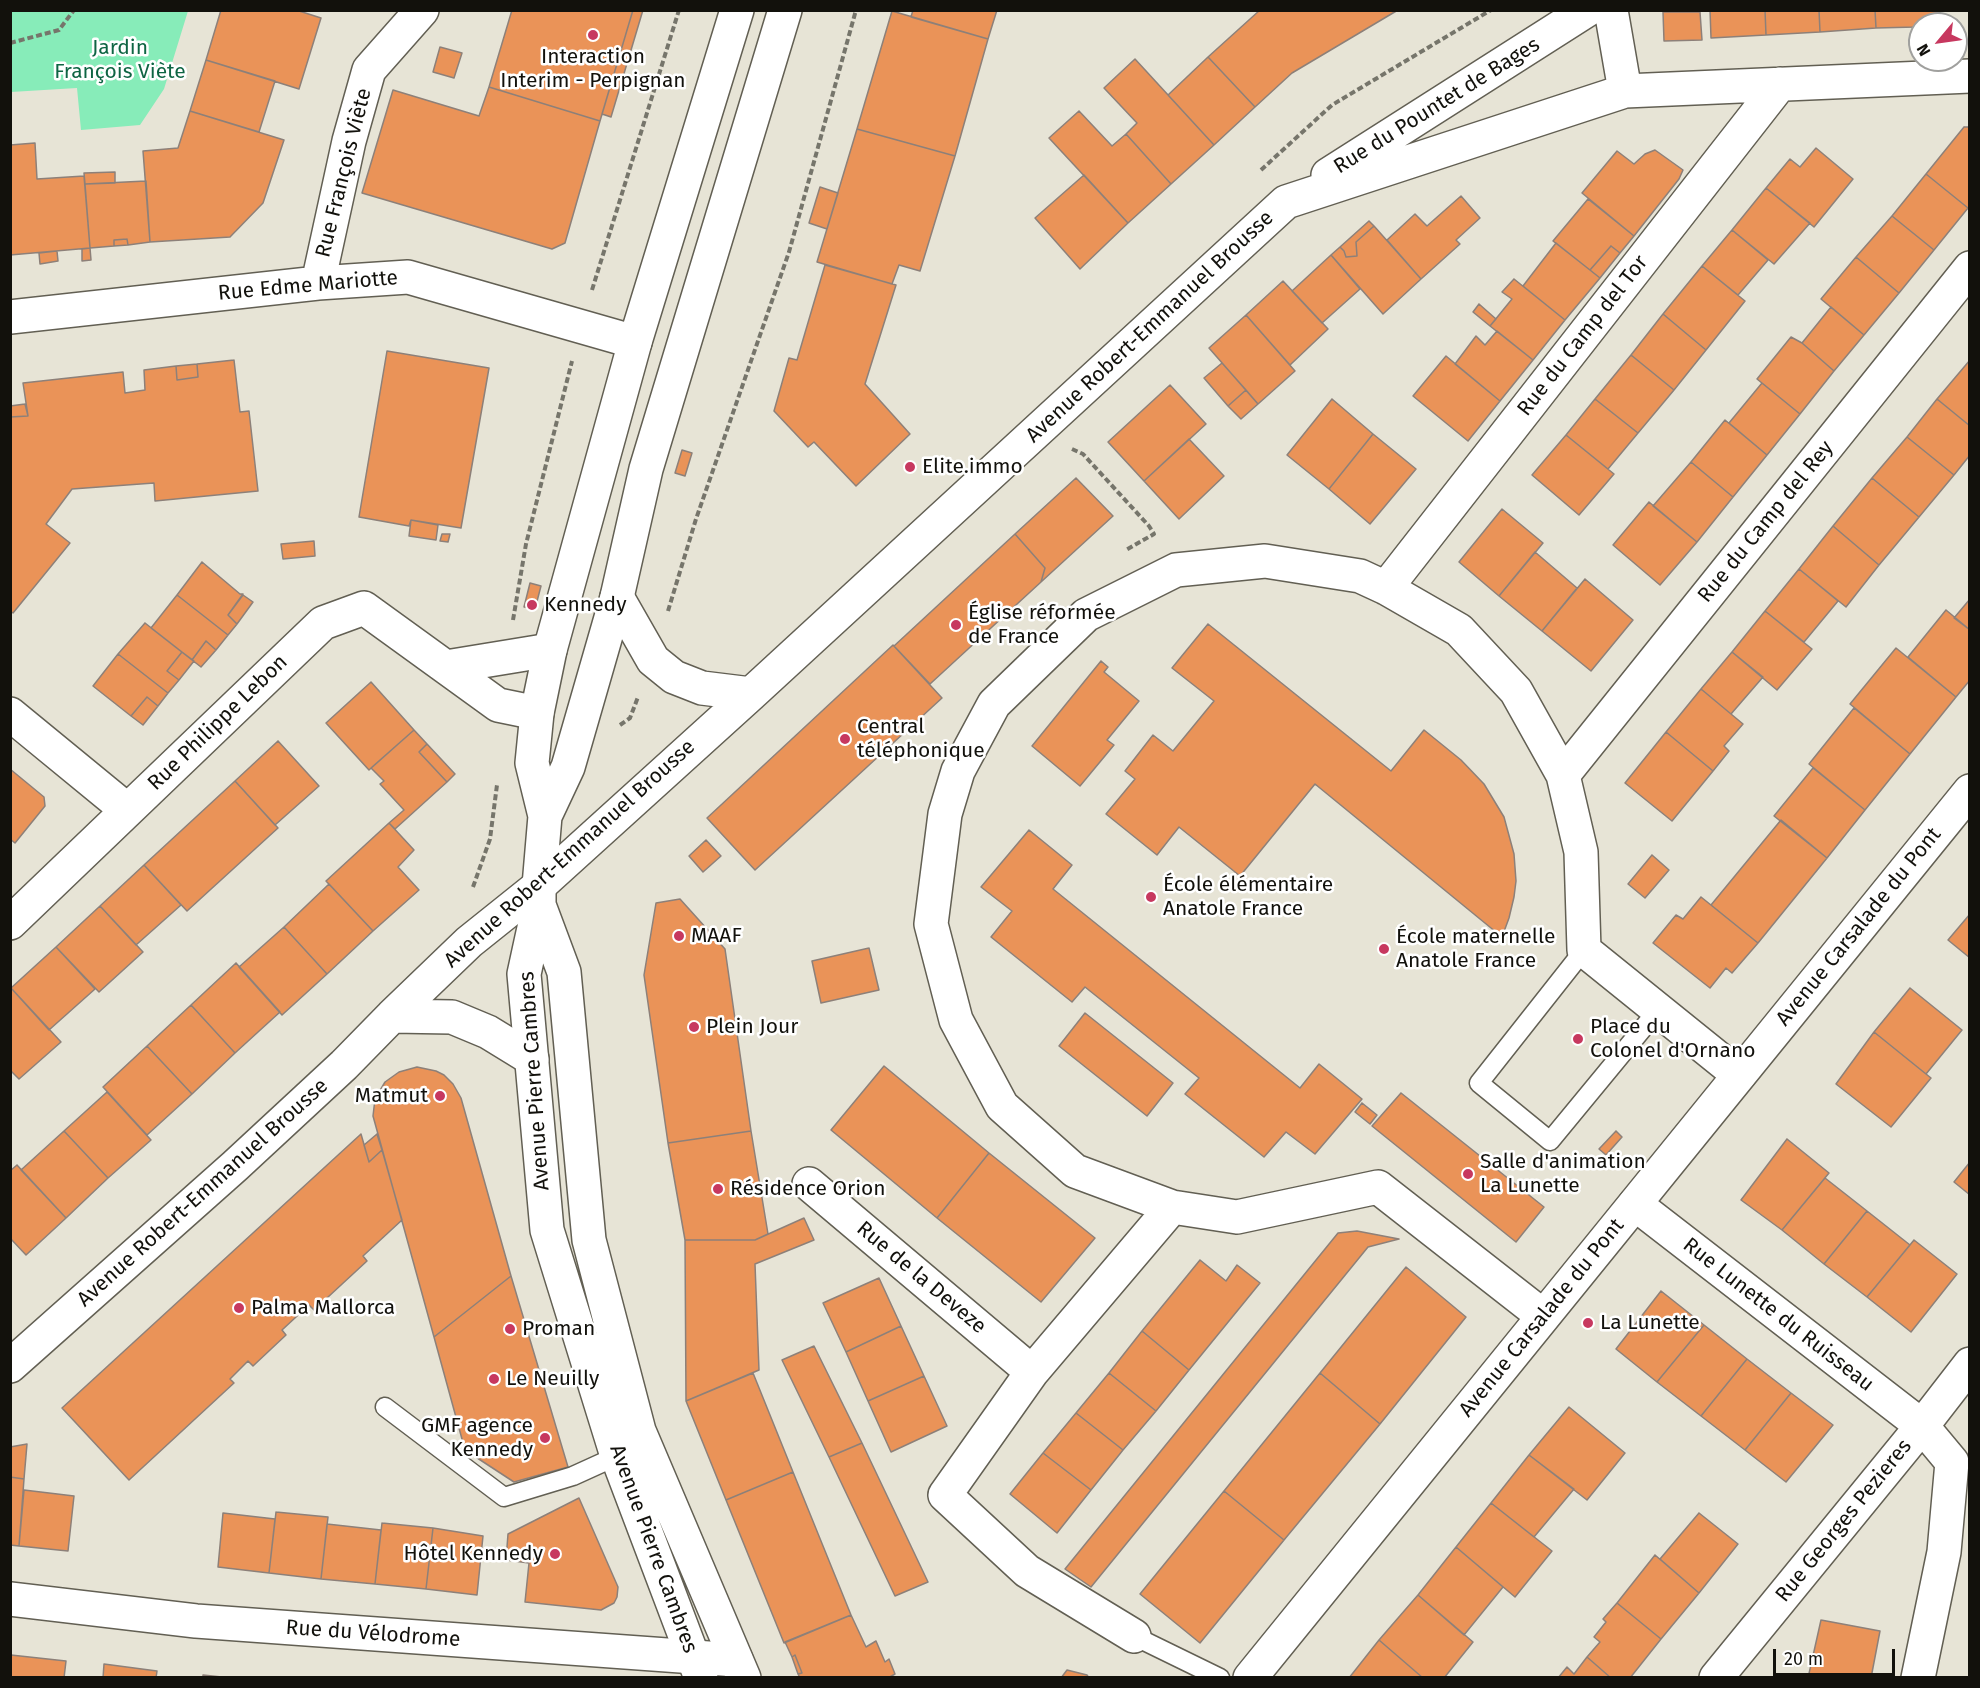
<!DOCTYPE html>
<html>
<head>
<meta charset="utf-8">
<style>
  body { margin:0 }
  #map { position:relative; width:1980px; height:1688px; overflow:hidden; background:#e7e4d6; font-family:"Fira Sans",sans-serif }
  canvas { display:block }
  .frame { position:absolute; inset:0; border:12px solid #12110c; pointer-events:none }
  .north { position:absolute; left:1908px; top:12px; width:60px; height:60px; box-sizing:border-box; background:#fff; border:2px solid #a0a09e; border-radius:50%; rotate:241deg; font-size:16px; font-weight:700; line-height:24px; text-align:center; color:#12110c }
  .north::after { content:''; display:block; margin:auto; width:21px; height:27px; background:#c7385f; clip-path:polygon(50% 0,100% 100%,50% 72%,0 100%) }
  .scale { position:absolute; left:1773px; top:1649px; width:122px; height:27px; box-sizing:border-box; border:3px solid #12110c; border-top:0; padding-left:8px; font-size:18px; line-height:21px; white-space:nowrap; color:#12110c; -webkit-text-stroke:4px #fff; paint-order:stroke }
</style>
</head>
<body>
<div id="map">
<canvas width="1980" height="1688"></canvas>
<div class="frame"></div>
<div class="north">N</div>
<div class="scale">20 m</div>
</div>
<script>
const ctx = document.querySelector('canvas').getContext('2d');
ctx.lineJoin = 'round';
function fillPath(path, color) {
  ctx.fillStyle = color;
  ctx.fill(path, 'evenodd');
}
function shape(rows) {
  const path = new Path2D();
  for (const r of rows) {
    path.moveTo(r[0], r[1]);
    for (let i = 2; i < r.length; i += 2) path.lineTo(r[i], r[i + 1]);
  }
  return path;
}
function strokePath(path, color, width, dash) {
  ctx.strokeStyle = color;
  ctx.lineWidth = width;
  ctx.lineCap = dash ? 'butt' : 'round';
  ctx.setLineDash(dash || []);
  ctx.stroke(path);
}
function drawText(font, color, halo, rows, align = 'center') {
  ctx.font = font + ' "Fira Sans",sans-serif';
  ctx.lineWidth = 5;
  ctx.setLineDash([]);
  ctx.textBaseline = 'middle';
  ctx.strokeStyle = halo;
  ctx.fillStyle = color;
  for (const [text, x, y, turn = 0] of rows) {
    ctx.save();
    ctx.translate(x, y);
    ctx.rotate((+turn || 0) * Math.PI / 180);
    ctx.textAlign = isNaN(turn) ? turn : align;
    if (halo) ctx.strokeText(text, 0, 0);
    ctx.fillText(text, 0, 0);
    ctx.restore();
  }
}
fillPath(shape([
  [11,10,188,10,188,11,164,89,140,125,81,130,77,88,11,92]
]), '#87ecb9');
const building = shape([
  [221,10,296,10,321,18,299,89,206,60,221,10],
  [512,10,633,10,600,121,489,87,512,10],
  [633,10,643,10,611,117,602,114,633,10],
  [913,10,997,10,988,39,911,17,913,10],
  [1260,10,1398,10,1292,73,1255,107,1208,57,1260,10],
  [1710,10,1765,10,1766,35,1711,38,1710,10],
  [1765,10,1819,10,1820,32,1766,35,1765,10],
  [1819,10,1875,10,1876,28,1820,32,1819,10],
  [1875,10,1943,10,1916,27,1876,28,1875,10],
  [892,11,988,39,955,156,857,129,892,11],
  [1663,12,1700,12,1702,40,1664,41,1663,12],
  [440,47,462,53,454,78,433,72,440,47],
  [1208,57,1255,107,1214,145,1168,95,1208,57],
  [1135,59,1214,145,1171,184,1126,134,1137,123,1104,88,1135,59],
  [206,60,275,81,259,132,190,111,206,60],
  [489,87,600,121,565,243,552,249,362,193,393,90,479,116,489,87],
  [190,111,284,140,263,203,230,237,150,242,143,151,178,148,190,111],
  [1079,111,1112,146,1126,134,1171,184,1128,223,1049,138,1079,111],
  [1964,127,1970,127,1970,206,1968,208,1926,174,1964,127],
  [857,129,955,156,920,271,899,265,892,284,817,262,857,129],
  [35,143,37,179,84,176,90,248,10,255,10,145,35,143],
  [1816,148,1853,179,1814,227,1766,188,1790,159,1800,167,1816,148],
  [1655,150,1683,170,1679,179,1634,236,1582,193,1617,151,1634,164,1645,154,1655,150],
  [115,172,115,183,85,184,84,173,115,172],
  [1926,174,1968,208,1934,250,1892,216,1926,174],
  [1084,175,1128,223,1080,269,1035,218,1084,175],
  [146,181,150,242,128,245,127,239,114,240,114,246,90,248,85,184,146,181],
  [820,187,838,193,827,229,809,223,820,187],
  [1766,188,1810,223,1774,264,1732,230,1766,188],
  [1461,196,1480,218,1456,240,1460,244,1421,279,1387,240,1415,214,1427,226,1461,196],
  [1588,199,1634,236,1620,253,1611,246,1590,270,1553,241,1588,199],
  [1892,216,1934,250,1899,293,1856,257,1892,216],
  [1369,221,1374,226,1356,242,1357,256,1346,257,1344,251,1340,247,1369,221],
  [1374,226,1421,279,1383,314,1331,255,1340,247,1344,251,1346,257,1357,256,1356,242,1374,226],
  [1732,230,1768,260,1738,295,1702,266,1732,230],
  [127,239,128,245,114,246,114,240,127,239],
  [1556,243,1600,278,1565,320,1523,286,1556,243],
  [1611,246,1620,253,1600,278,1590,270,1611,246],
  [90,248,91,260,82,261,82,249,90,248],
  [57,251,58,261,40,264,39,253,57,251],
  [1331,255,1360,289,1322,323,1292,291,1331,255],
  [1856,257,1899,293,1864,335,1821,299,1856,257],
  [825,265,896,285,865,384,910,434,856,486,814,442,808,447,774,411,789,358,797,360,825,265],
  [1702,266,1745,301,1706,350,1663,314,1702,266],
  [1514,279,1565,320,1533,360,1490,326,1512,299,1502,292,1514,279],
  [1283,281,1328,329,1290,365,1246,315,1283,281],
  [1479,304,1496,319,1490,326,1473,312,1479,304],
  [1831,307,1864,335,1834,371,1802,343,1831,307],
  [1663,314,1706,350,1674,390,1631,355,1663,314],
  [1246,315,1295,371,1258,404,1209,348,1246,315],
  [1497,331,1533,360,1500,401,1455,364,1476,336,1485,345,1497,331],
  [1791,337,1802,343,1834,371,1800,414,1757,379,1791,337],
  [387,351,489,368,461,528,411,520,409,526,359,517,387,351],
  [1631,355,1674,390,1638,433,1595,399,1631,355],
  [1446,356,1500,401,1468,441,1413,396,1446,356],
  [234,360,240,412,249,411,258,491,155,501,154,483,72,489,46,524,70,543,13,613,10,611,10,417,28,416,23,383,123,372,125,393,145,390,144,370,176,366,177,380,198,377,197,364,234,360],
  [1970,360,1970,426,1937,399,1970,360],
  [1222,363,1246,390,1228,406,1204,378,1222,363],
  [197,364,198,377,177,380,176,366,197,364],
  [1762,383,1800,414,1767,455,1729,423,1762,383],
  [1170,385,1206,424,1144,481,1108,442,1170,385],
  [1246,390,1258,404,1241,419,1228,406,1246,390],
  [1332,399,1373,434,1329,489,1287,455,1332,399],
  [1595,399,1638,433,1608,469,1566,435,1595,399],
  [1937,399,1970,426,1970,455,1954,475,1907,437,1937,399],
  [25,404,28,416,10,417,10,406,25,404],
  [1725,420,1767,455,1733,497,1691,462,1725,420],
  [1373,434,1416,469,1370,524,1329,489,1373,434],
  [1566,435,1614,474,1579,515,1532,475,1566,435],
  [1907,437,1954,475,1919,517,1872,478,1907,437],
  [1189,439,1224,476,1179,519,1144,481,1189,439],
  [682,450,692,453,685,476,675,473,682,450],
  [1691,462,1733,497,1697,542,1653,506,1691,462],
  [1076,478,1113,516,1041,582,1045,568,1015,534,1076,478],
  [1872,478,1919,517,1879,565,1833,526,1872,478],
  [1649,502,1697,542,1660,585,1613,545,1649,502],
  [1502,509,1543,543,1499,596,1459,562,1502,509],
  [411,520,438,525,436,540,409,536,411,520],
  [1833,526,1879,565,1846,607,1799,569,1833,526],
  [442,534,450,534,448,542,440,541,442,534],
  [1015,534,1045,568,1041,582,930,684,894,646,1015,534],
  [314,541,315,556,283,559,281,544,314,541],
  [1535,552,1577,588,1542,631,1499,596,1535,552],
  [202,562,240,594,243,594,228,615,237,624,228,635,177,595,202,562],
  [1799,569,1838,601,1804,642,1765,611,1799,569],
  [1585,579,1633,620,1591,671,1542,631,1585,579],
  [530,583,541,586,535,609,524,607,530,583],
  [177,595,228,635,216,650,206,641,192,660,151,628,177,595],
  [243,595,253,602,237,624,228,615,243,595],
  [1970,599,1970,630,1954,618,1970,599],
  [1946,610,1970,630,1970,680,1956,697,1908,657,1946,610],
  [1765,611,1812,649,1777,690,1732,652,1765,611],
  [145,623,182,652,167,671,179,680,168,693,118,654,145,623],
  [1208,624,1391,771,1424,730,1461,760,1484,784,1504,817,1514,854,1516,881,1514,897,1509,918,1502,937,1315,784,1240,876,1179,827,1157,855,1106,814,1135,779,1125,771,1153,735,1173,751,1214,701,1172,668,1208,624],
  [206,641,216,650,201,667,192,660,206,641],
  [893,645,942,698,755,870,707,818,893,645],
  [1896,648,1956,697,1910,754,1850,704,1896,648],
  [182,652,194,661,179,680,167,671,182,652],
  [1732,652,1763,677,1731,714,1701,689,1732,652],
  [118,654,168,693,158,706,147,697,131,716,93,686,118,654],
  [1101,661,1108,667,1104,672,1139,701,1107,740,1114,745,1080,786,1032,746,1101,661],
  [371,682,414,730,369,770,326,723,371,682],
  [1701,689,1743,724,1724,746,1729,751,1713,771,1666,732,1701,689],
  [147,697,158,706,143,725,131,716,147,697],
  [1854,708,1910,754,1865,810,1809,764,1854,708],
  [414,730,427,744,419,752,447,782,395,829,389,823,404,810,380,784,384,781,371,768,414,730],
  [1666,732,1713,771,1672,821,1625,783,1666,732],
  [278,741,319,786,275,825,235,781,278,741],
  [427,744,455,774,447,782,419,752,427,744],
  [1813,768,1865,810,1827,858,1774,816,1813,768],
  [10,769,44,797,45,806,15,843,10,839,10,769],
  [235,781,278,828,187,911,144,865,235,781],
  [1781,820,1827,858,1758,943,1711,905,1781,820],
  [389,823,414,850,398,867,419,890,373,931,326,881,389,823],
  [1029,830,1072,865,1053,889,1300,1088,1319,1064,1362,1099,1315,1154,1286,1132,1264,1157,1185,1094,1199,1078,1085,987,1072,1002,991,937,1012,911,981,887,1029,830],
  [706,840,721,856,703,872,689,856,706,840],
  [1652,855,1669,870,1645,898,1628,884,1652,855],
  [144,865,181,905,136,945,100,906,144,865],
  [329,884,373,931,327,974,284,927,329,884],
  [1701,897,1758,943,1732,973,1726,968,1710,988,1653,943,1676,915,1683,919,1701,897],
  [680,899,725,949,751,1131,668,1143,644,975,656,903,680,899],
  [100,906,143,952,99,992,56,947,100,906],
  [1970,914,1970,958,1948,940,1970,914],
  [284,927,327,974,282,1015,239,967,284,927],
  [56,947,95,989,49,1030,11,988,56,947],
  [869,948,879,990,821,1003,812,961,869,948],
  [236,963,280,1012,235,1053,191,1005,236,963],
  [11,988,61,1042,19,1079,10,1070,11,988],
  [1910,988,1962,1030,1926,1074,1874,1032,1910,988],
  [191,1005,235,1053,192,1094,147,1046,191,1005],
  [1085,1013,1173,1083,1147,1116,1059,1046,1085,1013],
  [1874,1032,1931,1078,1891,1127,1836,1084,1874,1032],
  [147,1046,192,1094,147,1135,103,1087,147,1046],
  [884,1066,989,1153,937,1218,831,1130,884,1066],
  [417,1067,436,1071,444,1075,453,1084,461,1098,511,1276,434,1337,373,1116,375,1099,385,1082,399,1072,417,1067],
  [107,1092,151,1140,108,1178,64,1131,107,1092],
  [1401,1093,1544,1207,1516,1242,1372,1126,1401,1093],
  [1362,1103,1377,1115,1370,1124,1355,1112,1362,1103],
  [64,1131,108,1178,66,1218,21,1170,64,1131],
  [751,1131,768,1234,755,1240,685,1240,668,1143,751,1131],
  [1616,1131,1622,1137,1606,1155,1599,1149,1616,1131],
  [361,1134,369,1162,382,1150,402,1220,363,1256,367,1261,314,1310,309,1305,282,1330,286,1335,253,1366,248,1361,230,1379,234,1383,129,1480,62,1408,361,1134],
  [377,1134,382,1150,369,1162,364,1145,377,1134],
  [1787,1139,1829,1173,1782,1230,1741,1200,1787,1139],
  [989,1153,1095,1238,1041,1302,937,1218,989,1153],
  [1970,1162,1970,1195,1954,1182,1970,1162],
  [17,1165,66,1218,26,1255,10,1238,10,1171,17,1165],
  [1825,1178,1867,1211,1824,1264,1782,1230,1825,1178],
  [1867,1211,1910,1245,1867,1297,1824,1264,1867,1211],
  [804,1218,814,1240,755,1264,759,1370,686,1401,685,1240,755,1240,804,1218],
  [1357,1231,1399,1239,1368,1247,1091,1587,1065,1569,1338,1233,1357,1231],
  [1914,1240,1957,1274,1911,1332,1867,1297,1914,1240],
  [1200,1260,1226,1281,1237,1265,1260,1283,1189,1370,1142,1331,1200,1260],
  [1406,1267,1466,1317,1380,1424,1320,1373,1406,1267],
  [511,1276,568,1467,514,1482,465,1450,434,1337,511,1276],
  [879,1278,901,1326,846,1352,823,1303,879,1278],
  [1661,1291,1704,1325,1657,1382,1616,1349,1661,1291],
  [1704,1325,1747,1359,1701,1416,1657,1382,1704,1325],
  [901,1326,924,1376,868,1401,846,1352,901,1326],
  [1142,1331,1189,1370,1156,1411,1109,1373,1142,1331],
  [814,1346,862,1443,829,1457,782,1360,814,1346],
  [1747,1359,1791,1393,1745,1450,1701,1416,1747,1359],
  [753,1373,793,1472,726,1500,686,1401,753,1373],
  [1109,1373,1156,1411,1123,1450,1076,1413,1109,1373],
  [1320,1373,1380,1424,1284,1540,1224,1491,1320,1373],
  [924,1376,947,1426,891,1452,868,1401,924,1376],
  [1791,1393,1833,1425,1786,1482,1745,1450,1791,1393],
  [1569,1407,1625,1453,1587,1500,1529,1455,1569,1407],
  [1076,1413,1123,1450,1091,1490,1043,1453,1076,1413],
  [862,1443,928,1582,895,1596,829,1457,862,1443],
  [27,1444,24,1479,10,1477,10,1447,27,1444],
  [1043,1453,1091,1490,1057,1533,1010,1494,1043,1453],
  [1529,1455,1574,1489,1534,1537,1491,1503,1529,1455],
  [793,1472,851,1615,784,1643,726,1500,793,1472],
  [10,1477,24,1479,19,1546,10,1545,10,1477],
  [24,1490,74,1496,68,1551,19,1546,24,1490],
  [1224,1491,1284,1540,1200,1643,1140,1594,1224,1491],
  [579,1498,618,1587,617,1597,614,1603,601,1610,525,1602,529,1563,506,1560,508,1534,579,1498],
  [1491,1503,1552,1551,1515,1597,1456,1547,1491,1503],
  [276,1512,328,1517,321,1579,269,1573,276,1512],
  [223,1513,275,1519,269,1573,218,1567,223,1513],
  [1699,1513,1738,1544,1699,1593,1660,1559,1699,1513],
  [382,1523,433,1528,426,1589,375,1584,382,1523],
  [327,1524,381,1530,375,1584,321,1579,327,1524],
  [433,1528,483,1536,477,1595,426,1589,433,1528],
  [1456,1547,1503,1587,1464,1635,1418,1595,1456,1547],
  [1655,1555,1699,1593,1661,1639,1617,1603,1655,1555],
  [1418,1595,1473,1642,1444,1678,1423,1678,1379,1640,1418,1595],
  [1617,1603,1661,1639,1630,1678,1611,1678,1587,1657,1600,1642,1594,1637,1606,1622,1603,1619,1617,1603],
  [851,1615,866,1647,876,1641,885,1662,889,1659,895,1674,888,1678,800,1678,798,1674,802,1673,795,1655,792,1657,785,1642,851,1615],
  [1821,1620,1880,1631,1871,1678,1808,1678,1821,1620],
  [1379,1640,1423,1678,1349,1678,1379,1640],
  [11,1655,66,1661,64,1678,10,1678,11,1655],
  [795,1655,802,1673,798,1674,792,1657,795,1655],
  [1587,1657,1611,1678,1558,1678,1567,1667,1574,1674,1587,1657],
  [104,1664,157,1671,156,1678,103,1678,104,1664],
  [1067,1670,1087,1675,1089,1678,1061,1678,1067,1670],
  [203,1675,231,1678,203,1678,203,1675]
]);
fillPath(building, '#ea9358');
strokePath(building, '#8d8079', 1.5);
const lane = shape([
  [1584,950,1479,1083,1550,1141,1658,1010],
  [385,1407,504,1497,573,1476,617,1456],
  [1134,1636,1220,1678]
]);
const street = shape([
  [1611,10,1625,91,1970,76],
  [1328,175,1587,10],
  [318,283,349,141,369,70,422,10],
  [10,317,318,283,408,277,635,342],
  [1386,588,1780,84],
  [617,597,653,660,674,677,702,688,751,694],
  [446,667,550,650],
  [10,714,127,810],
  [1563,775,1970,268],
  [10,923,323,623,364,608,498,705,537,713],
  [392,1016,452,1017,488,1032,532,1059],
  [809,1184,1032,1372],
  [1635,1204,1922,1426,1952,1462,1944,1552,1918,1678],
  [1543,1316,1378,1187,1237,1217,1172,1207,1075,1171,1002,1106,956,1020,931,924,945,814,958,771,994,704,1086,615,1176,570,1265,561,1360,576,1386,588,1459,630,1516,691,1563,775,1581,852,1584,950,1739,1075],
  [10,1366,235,1166,344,1065,392,1016,469,942,539,886,751,694,1286,202,1625,91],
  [10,1599,196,1621,736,1660],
  [1134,1636,1027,1571,945,1495,1032,1372,1172,1207],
  [1716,1678,1922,1426,1970,1364]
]);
const secondary = shape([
  [545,816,568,767,617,597,646,469,785,10],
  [539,905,564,972,589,1240,639,1431,744,1678],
  [701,1678,617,1456,547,1230,524,974,539,905,539,886,545,816,532,763,537,713,550,650,635,342,737,10],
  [1250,1678,1970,791]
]);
strokePath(lane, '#625f53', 21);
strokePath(street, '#625f53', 36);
strokePath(secondary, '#625f53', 36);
strokePath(shape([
  [10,43,59,30,74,10],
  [1261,170,1332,105,1491,10],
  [592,290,679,10],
  [1072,449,1083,454,1149,526,1154,534,1126,550],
  [668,611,696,519,789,252,856,10],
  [513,620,526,544,572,361],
  [620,725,630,718,638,697],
  [473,887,490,839,497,785]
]), '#76756b', 4, [6, 3]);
strokePath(lane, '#fff', 18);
strokePath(street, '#fff', 33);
strokePath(secondary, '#fff', 33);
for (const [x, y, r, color] of [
  [593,35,6,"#c7385f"],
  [910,467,6,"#c7385f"],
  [532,605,6,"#c7385f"],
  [956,625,6,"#c7385f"],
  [845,739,6,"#c7385f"],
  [1151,897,6,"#c7385f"],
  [679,936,6,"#c7385f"],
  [1384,949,6,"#c7385f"],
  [694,1027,6,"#c7385f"],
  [1578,1039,6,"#c7385f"],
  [440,1096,6,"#c7385f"],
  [1468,1174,6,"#c7385f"],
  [718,1189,6,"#c7385f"],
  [239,1308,6,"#c7385f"],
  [1588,1323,6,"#c7385f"],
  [510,1329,6,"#c7385f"],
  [494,1379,6,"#c7385f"],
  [545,1438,6,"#c7385f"],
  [555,1554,6,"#c7385f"]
]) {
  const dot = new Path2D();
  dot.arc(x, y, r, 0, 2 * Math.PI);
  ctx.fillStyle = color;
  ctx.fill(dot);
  strokePath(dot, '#fff', 2);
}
drawText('21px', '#0e6543', '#fff', [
  ["Jardin",120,48],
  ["François Viète",120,72]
]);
drawText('21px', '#12110c', '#fff', [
  ["Interaction",593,57,"center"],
  ["Interim - Perpignan",593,81,"center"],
  ["Elite.immo",922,467],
  ["Kennedy",544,605],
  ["Église réformée",968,613],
  ["de France",968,637],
  ["Central",857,727],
  ["téléphonique",857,751],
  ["École élémentaire",1163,885],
  ["Anatole France",1163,909],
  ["MAAF",691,936],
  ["École maternelle",1396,937],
  ["Anatole France",1396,961],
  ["Plein Jour",706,1027],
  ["Place du",1590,1027],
  ["Colonel d'Ornano",1590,1051],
  ["Matmut",428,1096,"right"],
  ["Salle d'animation",1480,1162],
  ["La Lunette",1480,1186],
  ["Résidence Orion",730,1189],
  ["Palma Mallorca",251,1308],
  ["La Lunette",1600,1323],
  ["Proman",522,1329],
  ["Le Neuilly",506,1379],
  ["GMF agence",533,1426,"right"],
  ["Kennedy",533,1450,"right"],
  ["Hôtel Kennedy",543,1554,"right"]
], 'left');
drawText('21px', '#12110c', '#fff', [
  ["Rue du Pountet de Bages",1437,106,-32],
  ["Rue François Viète",344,173,-76],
  ["Rue Edme Mariotte",308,286,-5],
  ["Avenue Robert-Emmanuel Brousse",1150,327,-43],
  ["Rue du Camp del Tor",1583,336,-52],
  ["Rue du Camp del Rey",1766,522,-51],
  ["Rue Philippe Lebon",218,723,-44],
  ["Avenue Robert-Emmanuel Brousse",570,854,-42],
  ["Avenue Carsalade du Pont",1859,927,-51],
  ["Avenue Pierre Cambres",535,1081,-94],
  ["Avenue Robert-Emmanuel Brousse",203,1193,-42],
  ["Rue de la Deveze",921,1278,40],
  ["Rue Lunette du Ruisseau",1778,1315,38],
  ["Avenue Carsalade du Pont",1542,1318,-51],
  ["Rue Georges Pezieres",1844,1521,-51],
  ["Avenue Pierre Cambres",653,1549,70],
  ["Rue du Vélodrome",373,1634,4]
]);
</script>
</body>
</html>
